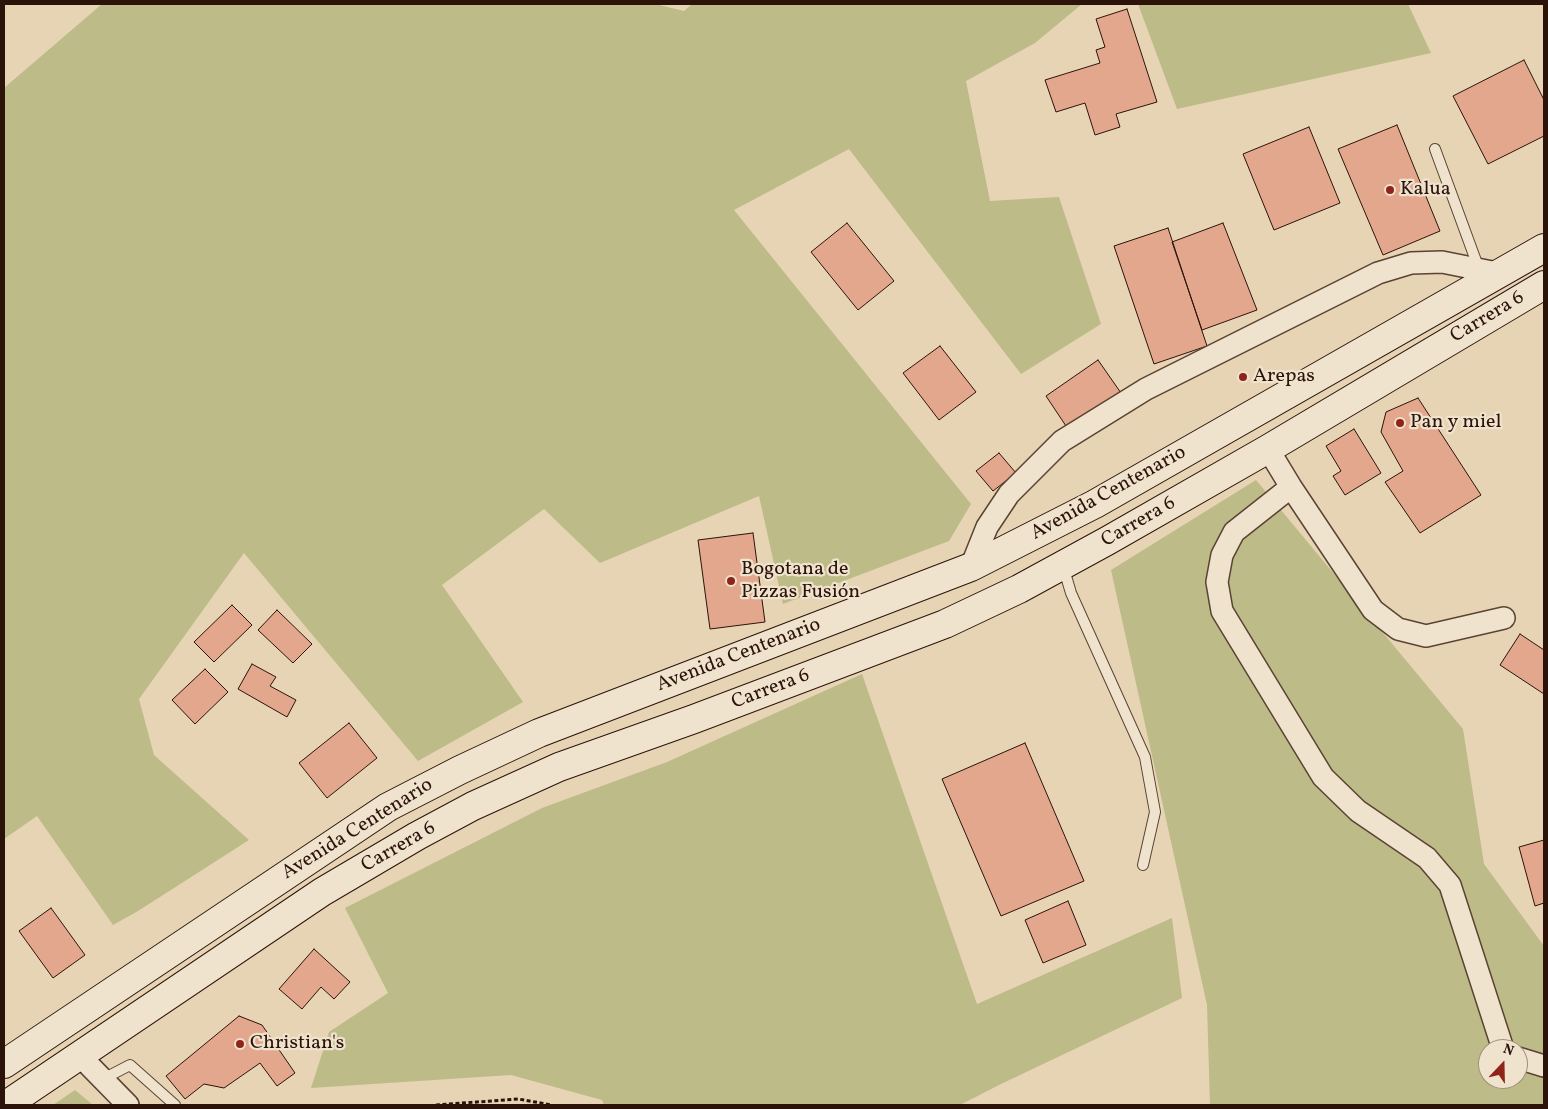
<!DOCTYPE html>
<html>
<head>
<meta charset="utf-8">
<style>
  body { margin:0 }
  #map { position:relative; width:1548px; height:1109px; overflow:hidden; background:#e7d4b4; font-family:Vollkorn,serif }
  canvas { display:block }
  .frame { position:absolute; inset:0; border:5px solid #2c130a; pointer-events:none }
  .north { position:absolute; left:1478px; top:1039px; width:50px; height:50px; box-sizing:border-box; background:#efe3ce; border:1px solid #a19080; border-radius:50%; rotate:21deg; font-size:14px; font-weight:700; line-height:20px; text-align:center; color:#2c130a }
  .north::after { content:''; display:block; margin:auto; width:18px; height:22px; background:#8f2418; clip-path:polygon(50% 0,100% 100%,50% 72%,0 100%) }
</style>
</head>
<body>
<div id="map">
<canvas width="1548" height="1109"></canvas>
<div class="frame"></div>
<div class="north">N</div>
</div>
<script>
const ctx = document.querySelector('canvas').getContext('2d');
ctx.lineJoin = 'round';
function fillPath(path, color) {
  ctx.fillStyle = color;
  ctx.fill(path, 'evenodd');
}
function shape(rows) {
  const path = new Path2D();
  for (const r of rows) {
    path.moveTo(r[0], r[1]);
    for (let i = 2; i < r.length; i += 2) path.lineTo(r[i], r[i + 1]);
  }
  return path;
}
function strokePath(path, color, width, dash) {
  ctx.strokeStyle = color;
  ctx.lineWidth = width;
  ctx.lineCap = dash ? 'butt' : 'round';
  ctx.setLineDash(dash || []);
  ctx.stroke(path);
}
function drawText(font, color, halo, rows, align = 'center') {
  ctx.font = font + ' Vollkorn,serif';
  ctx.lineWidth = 4.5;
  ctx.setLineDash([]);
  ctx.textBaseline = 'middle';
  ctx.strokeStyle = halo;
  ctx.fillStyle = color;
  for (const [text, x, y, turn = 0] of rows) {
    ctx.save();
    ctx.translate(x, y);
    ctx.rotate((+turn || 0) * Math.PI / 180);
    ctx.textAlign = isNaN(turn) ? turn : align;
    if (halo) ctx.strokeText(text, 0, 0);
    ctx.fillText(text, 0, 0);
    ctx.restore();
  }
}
fillPath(shape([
  [102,4,655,4,684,11,692,4,1082,4,1035,43,966,81,990,201,1059,197,1101,324,1021,374,849,149,734,210,971,504,949,541,783,604,759,496,600,563,544,509,442,585,523,702,418,761,244,553,139,699,154,755,249,840,138,911,113,925,37,816,4,839,4,88],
  [1138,4,1408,4,1431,53,1177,109],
  [1256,480,1463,729,1484,864,1544,946,1544,1105,1210,1105,1207,1005,1111,570],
  [1488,1049,1518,1049,1518,1079,1488,1079],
  [862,674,977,1004,1172,918,1182,998,999,1085,960,1105,604,1105,602,1100,511,1075,311,1088,329,1032,388,993,345,908,542,808,667,762],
  [75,1090,93,1105,53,1105]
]), '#bdbb87');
const building = shape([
  [1127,9,1157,102,1116,114,1120,127,1095,135,1085,103,1056,112,1045,80,1100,63,1096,50,1105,47,1096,19,1127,9],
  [1524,60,1544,100,1544,136,1488,164,1453,96,1524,60],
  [1397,125,1440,231,1383,255,1338,149,1397,125],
  [1309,127,1340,203,1274,230,1243,154,1309,127],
  [847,223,894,281,858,310,811,252,847,223],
  [1223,223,1257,310,1202,330,1172,242,1223,223],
  [1168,228,1207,346,1154,364,1114,246,1168,228],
  [940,346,976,392,939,420,903,373,940,346],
  [1098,360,1121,393,1068,429,1046,396,1098,360],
  [1418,398,1481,495,1420,533,1385,482,1403,471,1381,432,1386,412,1418,398],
  [1354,429,1381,473,1345,495,1333,476,1341,471,1326,446,1354,429],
  [999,453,1016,473,993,491,976,471,999,453],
  [753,533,765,622,710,629,698,540,753,533],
  [232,605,252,625,214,662,194,642,232,605],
  [277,610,312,644,293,663,258,630,277,610],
  [1520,634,1544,650,1544,694,1500,665,1520,634],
  [252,664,276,677,270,686,296,700,287,717,238,689,252,664],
  [205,669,228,692,195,724,172,700,205,669],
  [349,723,377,758,327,798,299,763,349,723],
  [1025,743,1084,881,1001,916,942,779,1025,743],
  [1544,840,1544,903,1535,906,1519,847,1544,840],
  [1068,901,1086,945,1043,963,1025,920,1068,901],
  [51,908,85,955,53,978,19,931,51,908],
  [314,949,350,982,334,999,321,987,302,1009,279,989,314,949],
  [239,1016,262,1025,295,1073,277,1086,260,1063,224,1088,204,1084,185,1099,166,1076,239,1016]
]);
fillPath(building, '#e3a78d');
strokePath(building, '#2c130a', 1);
const lane = shape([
  [1435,149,1479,269],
  [1063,566,1071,593,1145,757,1155,812,1143,865],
  [103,1079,130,1065,175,1105]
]);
const street = shape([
  [1268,449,1291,487,1373,610,1398,629,1426,636,1504,618],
  [1291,487,1234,532,1222,555,1217,582,1222,611,1323,777,1358,811,1427,858,1450,885,1503,1049],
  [971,567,987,527,1009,494,1062,441,1146,389,1378,273,1411,263,1442,262,1502,274],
  [79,1055,128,1105],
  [1518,1058,1544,1066]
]);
const secondary = shape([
  [4,1064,388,807,460,770,539,733,971,567,1095,504,1544,248],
  [6,1105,322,892,417,836,473,806,559,767,694,719,945,624,1019,589,1107,541,1268,449,1544,285]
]);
strokePath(lane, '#5b4334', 12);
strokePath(street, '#5b4334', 24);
strokePath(secondary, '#2c130a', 30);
strokePath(shape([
  [436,1105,518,1099,552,1105]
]), '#2c130a', 3, [4, 2.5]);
strokePath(lane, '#efe3ce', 10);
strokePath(street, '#efe3ce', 21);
strokePath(secondary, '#efe3ce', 28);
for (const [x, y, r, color] of [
  [1390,190,5,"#8f2418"],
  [1243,377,5,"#8f2418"],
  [1400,423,5,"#8f2418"],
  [731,581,5,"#8f2418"],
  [240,1044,5,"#8f2418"]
]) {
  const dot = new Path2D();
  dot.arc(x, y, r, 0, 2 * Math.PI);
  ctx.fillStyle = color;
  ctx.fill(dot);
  strokePath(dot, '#efe3ce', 2);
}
drawText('20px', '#2c130a', '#efe3ce', [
  ["Kalua",1400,190],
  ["Arepas",1253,377],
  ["Pan y miel",1410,423],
  ["Bogotana de",741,570],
  ["Pizzas Fusión",741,593],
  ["Christian's",250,1044]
], 'left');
drawText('20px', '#2c130a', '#efe3ce', [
  ["Carrera 6",1488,318,-31],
  ["Avenida Centenario",1109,494,-29],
  ["Carrera 6",1139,523,-30],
  ["Avenida Centenario",739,656,-21],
  ["Carrera 6",771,690,-21],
  ["Avenida Centenario",358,830,-32],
  ["Carrera 6",399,848,-30]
]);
</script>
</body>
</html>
